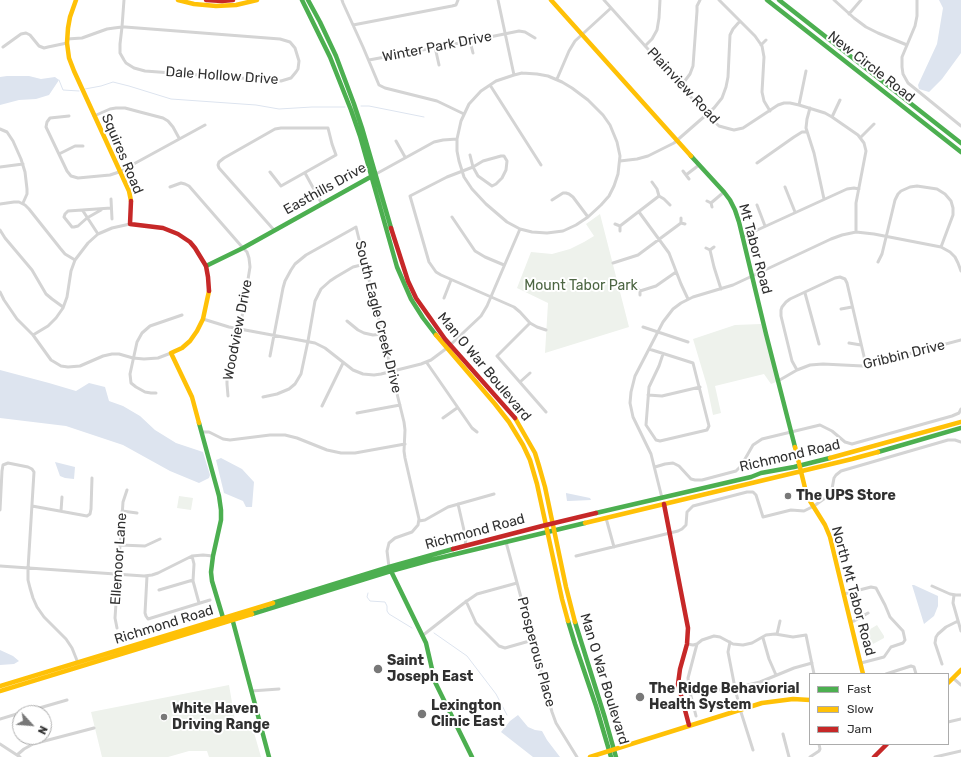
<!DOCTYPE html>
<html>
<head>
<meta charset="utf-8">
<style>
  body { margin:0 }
  #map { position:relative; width:961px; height:757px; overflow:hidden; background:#fff; font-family:Rubik,sans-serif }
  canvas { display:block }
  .legend { position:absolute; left:809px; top:673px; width:140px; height:72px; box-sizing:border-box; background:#fff; border:1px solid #acacac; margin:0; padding:5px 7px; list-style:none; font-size:12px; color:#303030 }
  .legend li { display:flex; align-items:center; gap:8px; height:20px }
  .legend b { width:20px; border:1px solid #acacac }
  .north { position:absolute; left:12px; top:705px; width:40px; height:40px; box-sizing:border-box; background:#fff; border:1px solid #acacac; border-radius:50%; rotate:116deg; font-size:11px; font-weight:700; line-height:16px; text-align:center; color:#303030 }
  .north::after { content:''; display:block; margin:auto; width:14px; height:18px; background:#787878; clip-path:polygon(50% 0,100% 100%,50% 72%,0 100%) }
</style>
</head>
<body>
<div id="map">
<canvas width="961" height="757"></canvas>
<ul class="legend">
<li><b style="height:5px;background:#4caf50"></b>Fast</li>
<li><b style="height:5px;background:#ffc107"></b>Slow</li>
<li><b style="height:5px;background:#c62828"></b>Jam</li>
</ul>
<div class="north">N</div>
</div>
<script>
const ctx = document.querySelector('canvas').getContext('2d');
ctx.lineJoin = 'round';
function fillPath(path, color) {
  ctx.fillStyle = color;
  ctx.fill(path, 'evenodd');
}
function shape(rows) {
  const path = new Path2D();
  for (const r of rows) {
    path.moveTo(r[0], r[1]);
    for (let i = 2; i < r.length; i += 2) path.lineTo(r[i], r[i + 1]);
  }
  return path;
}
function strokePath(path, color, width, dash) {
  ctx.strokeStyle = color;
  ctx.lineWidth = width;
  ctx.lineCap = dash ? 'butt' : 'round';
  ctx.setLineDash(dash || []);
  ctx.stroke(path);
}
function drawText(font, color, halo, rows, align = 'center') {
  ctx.font = font + ' Rubik,sans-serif';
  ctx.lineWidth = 4;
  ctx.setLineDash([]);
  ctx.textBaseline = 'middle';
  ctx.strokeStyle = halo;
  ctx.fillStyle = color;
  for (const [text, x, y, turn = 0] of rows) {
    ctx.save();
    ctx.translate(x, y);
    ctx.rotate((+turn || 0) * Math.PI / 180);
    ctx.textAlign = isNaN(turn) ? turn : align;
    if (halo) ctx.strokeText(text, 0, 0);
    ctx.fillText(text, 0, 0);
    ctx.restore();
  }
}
fillPath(shape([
  [600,214,629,327,545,353,548,303,517,288,531,252,552,254,570,249,584,242,594,236,586,224],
  [761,324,777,380,776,382,771,384,764,374,715,386,721,413,713,415,707,386,693,339,735,325],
  [179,496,193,498,191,510,177,508],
  [877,625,884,636,884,638,873,644,867,633,867,631],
  [229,685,236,726,251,722,261,757,209,757,207,751,189,751,168,757,102,757,91,712]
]), '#eef2ec');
fillPath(shape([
  [939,0,961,0,961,53,942,79,929,92,919,89,918,85,937,44,943,8],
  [7,76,29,76,41,79,55,77,59,80,49,95,36,99,19,100,0,105,0,77],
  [0,370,49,383,76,391,89,383,105,387,109,401,123,406,140,416,155,430,176,443,203,452,210,475,209,478,199,483,170,471,123,445,66,426,0,418],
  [221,458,242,469,254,482,252,507,246,507,243,501,224,493,216,460],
  [55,462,75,467,74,479,65,478,60,476],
  [566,493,590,498,591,500,569,501,567,501,566,494],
  [912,585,914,585,938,596,938,606,934,616,924,624],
  [0,650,13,656,19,661,14,664,0,665],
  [518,715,528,727,535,730,542,731,547,740,560,757,533,757,501,732,510,721]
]), '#dde4ef');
strokePath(shape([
  [59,80,63,90,79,91],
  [85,89,101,86,113,82,129,86,171,99,256,105,279,109,312,107,345,107],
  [361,106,369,106,424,117],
  [368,593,367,597,370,601,385,602,387,606,387,611,389,614,412,628],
  [434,633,467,656,496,694,507,715]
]), '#dde4ef', 1);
strokePath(shape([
  [342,0,343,3,363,47,379,85,385,88,437,101,464,114],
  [498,0,514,75],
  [604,0,707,115,719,126,730,129,734,130,743,128,778,105,784,103,790,103,799,105,825,113,832,117,858,135,864,143,866,151,856,203,856,232],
  [719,0,755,36,762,46,764,57,762,92,764,101,770,111],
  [834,0,854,18,866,27,878,33,907,45],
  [917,0,917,16,915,26,902,57,902,67,903,74,908,83,913,87,961,126],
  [849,14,861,0],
  [353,25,452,6,456,5,458,0],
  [67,39,82,38,107,29,114,28,122,27,125,27,280,39,290,42,295,48,299,61,298,69,296,72,291,78,281,81,145,71,134,68,126,63,124,60,120,53,120,44,122,27,124,0],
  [470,41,473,53],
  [761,45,766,40],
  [645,46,652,39,657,30,659,18,660,0],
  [3,47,21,34,26,33,30,35,39,46,44,48,48,47,67,43],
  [435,47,439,65],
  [369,60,470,41,519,31,525,32,535,38],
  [522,73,537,74,548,76,562,82,572,88,588,100,603,115,610,125,617,142,620,156,618,174,614,186,609,196,601,205,588,217,576,225,563,231,547,233,532,232,520,229,507,222,486,204,472,189,464,177,459,161,457,151,457,139,461,121,469,104,481,91,496,81,514,75,522,73],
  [557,79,569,51,575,41,611,8],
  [490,85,541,165],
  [681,86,690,74,693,66,697,11,697,6,700,0],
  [799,105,806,71],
  [810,108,807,119,806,128,814,153,824,199],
  [69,116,50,118,47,122,46,127,67,171,71,176,78,178,110,175,119,172,205,125],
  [94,116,110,109,116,108,125,108,140,112,163,118,168,121,173,127,179,138],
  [832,117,840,100],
  [0,129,7,132,13,141,21,159,25,172,27,189,27,194,23,203],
  [861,137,874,124],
  [396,141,405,157],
  [59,154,75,146,83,146],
  [470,155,473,167,447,177,410,196,429,262,436,272,441,275,514,307,520,312,530,323,537,327,546,330],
  [501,156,504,156,507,161,506,170,502,178,496,184,492,186,478,176,473,167,483,161,501,156],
  [620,161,637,159,648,156,674,143,714,108,722,98,726,87,728,77,730,35,733,29,740,21],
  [757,163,794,137,802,132,807,132],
  [0,167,23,164],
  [683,171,689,179],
  [270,172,281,186,336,155,332,144,328,128,281,128,275,129,224,158,219,162,218,165,219,168,274,230],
  [305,173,322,204],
  [376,174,434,142,443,140,457,139],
  [686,175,699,165],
  [652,182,657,189,659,196,664,199,670,205],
  [170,187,181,183,185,184,189,186,243,248,247,252,249,258,250,267,240,329,227,374,227,384,228,396],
  [785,187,795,212],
  [111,199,112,219],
  [552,200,563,193,566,193,569,194,573,197,588,217],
  [707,201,711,203,712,207],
  [711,203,724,192],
  [0,204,14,202,19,202,25,205,29,209,60,248,65,254,75,260],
  [757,205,765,226],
  [101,210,87,218,78,226,74,227,72,227,64,217,65,214,68,211,111,208],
  [83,211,98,234],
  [639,212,669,253,681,284,688,299],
  [452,217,475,251,485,257,504,265],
  [681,218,681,223,685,224],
  [615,224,620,226,620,231],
  [620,226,659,196],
  [0,230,5,238,32,270,46,294,52,299,63,307],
  [742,237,847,189,854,188,859,189],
  [706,248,710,250,714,247],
  [710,250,714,267,721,289],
  [878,262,882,254,895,200,898,194,901,191,910,187,917,186,937,189,945,194,951,201,953,208,953,215,941,247],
  [613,263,638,255,681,223],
  [637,288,640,291,640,295],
  [640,291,656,286,676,272],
  [0,292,4,300,17,319,33,335,51,360,61,366,68,367,80,366,103,356,112,354,119,354,133,358,144,359,158,358,171,353],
  [805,293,819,344],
  [444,298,451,280],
  [841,309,852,307],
  [203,319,229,327,315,343,325,348,353,370,363,374,374,375,381,374,421,364,431,360,447,348,481,316,487,306,520,229],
  [347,321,358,330,364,333,373,335,383,334],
  [530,323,497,356,546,412],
  [643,327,688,342],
  [33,335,48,326,56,318,63,308,67,297,71,271,75,260,88,243,98,234,112,228,130,224],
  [849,343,861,345],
  [649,349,693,363,709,426,707,430,660,441,656,440,646,425,649,387,659,366,663,354],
  [270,356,283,288,285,281,291,270,295,264,306,255,356,227,404,422,405,430,404,451,405,458,419,519,418,525,412,532,395,538,389,543,387,551,389,567],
  [427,363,472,428,477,432],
  [797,370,792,361,781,316,781,310,782,307,786,302,790,299,835,278,840,277,845,279,847,283,866,365],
  [778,381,797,370,810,365,823,364,863,366,961,340],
  [520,382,530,373],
  [156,393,151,393,145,392,136,387,131,383,130,374,137,342,142,333,150,326,182,315],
  [648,395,662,396,700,387],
  [263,397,277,394,289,389,295,384,301,374,308,341,315,301,321,289,330,281,336,277,353,267,365,264],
  [322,406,343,363],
  [357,413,400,405],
  [443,418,457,408],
  [202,432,209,432,223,439,230,440,270,435,285,435,297,438,327,450,341,453,355,453,405,444],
  [655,467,665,464,673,463,679,466,691,479,695,480,702,480,736,471,741,466,753,445,762,439,820,425,832,431,845,442,852,444,952,416,959,413,961,409],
  [662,498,651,454,633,417,630,403,631,392,635,376,663,322,673,309,681,303,693,297,733,285,831,239,842,235,856,232,874,234,941,247,950,252,955,257,958,263,961,271],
  [458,504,466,539,465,545],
  [32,506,87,516,90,514,91,509,92,478],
  [0,510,2,471,3,465,8,463,28,467,32,469,34,472,28,569,28,580,30,588,33,598,37,607,44,617,66,639,72,648,78,663],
  [61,511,62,497],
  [122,511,137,513],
  [606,518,614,547],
  [419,521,425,520,448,507,494,494],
  [506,542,552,712,556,723,577,757],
  [120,545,145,546,160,539],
  [192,556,194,564,193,581,199,603],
  [576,556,678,531,682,529,686,525,687,512,693,506,747,492,753,492,756,495,763,517,791,510,804,511,814,506,828,496,832,489,834,478,836,475,841,471,948,440,955,440,961,442],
  [0,566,144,576,152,575,158,573,192,556,203,555,213,556],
  [147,576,145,613,146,616,148,619,210,600],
  [932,586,950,594,956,595,961,595],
  [159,590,193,580],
  [844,594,871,587,876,588,885,605,890,617,903,631,905,640,903,643,891,647,884,657,861,663],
  [954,595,953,603,961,631],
  [466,601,476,623,499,646,505,648,533,640],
  [850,622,854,621,868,613],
  [117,628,115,618,123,502,127,490],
  [777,634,780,621],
  [422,636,464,603,477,594,517,583],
  [763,638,769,659,776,675],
  [687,644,693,645,697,644,702,640,714,636,720,637,733,644,743,645,752,643,766,635,775,634,793,637,806,635,814,674],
  [942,664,935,643,936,637,938,634,946,627,958,621],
  [886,674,911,666,914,667,916,674],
  [953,678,961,685],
  [679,689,700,688,719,690,735,688,728,652,730,642],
  [251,691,279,689],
  [22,713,67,700],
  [696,716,689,688,688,678,697,644],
  [0,719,20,713],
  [948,722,961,719],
  [783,734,789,757],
  [0,744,20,757],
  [753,750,740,709,735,688,760,682,794,668,812,663],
  [17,755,24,749,33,744,94,728],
  [810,757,819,751,820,749,819,744],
  [935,757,961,751]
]), '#d4d4d4', 3);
strokePath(shape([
  [302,0,330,57,351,110,360,136,397,267,411,299,423,318,436,335],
  [308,0,320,22,336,56,354,104,362,128,391,228],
  [767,0,961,152],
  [779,0,961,143],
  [691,156,724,192,730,200,735,210,739,222,766,334,795,447],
  [206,266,243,248,374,175],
  [199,423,219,496,221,510,221,520,213,556,211,572,212,581,224,621],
  [878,452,961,428],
  [596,513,751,477,761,473,794,467,830,458],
  [390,569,426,643,435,682,472,757],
  [273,603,389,567,453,549],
  [252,614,391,571,431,560,585,523],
  [232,618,269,757],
  [568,621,575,644,596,706,611,757],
  [575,622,605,718,616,757]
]), '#4caf50', 4.5);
strokePath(shape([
  [76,0,70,17,68,28,67,43,69,58,74,71,129,191,131,201],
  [178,0,194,4,216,6,236,5,257,0],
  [551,0,691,156],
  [436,335,495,404,509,422,523,445,530,460,537,484,562,599,568,621],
  [515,418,535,453,539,466,545,487,566,587,575,622],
  [199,423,192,397,171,353,182,348,190,341,197,331,203,319,209,291],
  [795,447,806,492,810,501,825,525,830,537,863,674],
  [830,458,961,422],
  [585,523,852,459,878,452],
  [948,683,961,670],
  [0,686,273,603],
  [0,691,252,614],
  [590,757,762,703,793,699,810,700]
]), '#ffc107', 4.5);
strokePath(shape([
  [206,0,222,1,233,0],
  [131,201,130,224,163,228,178,234,190,242,195,248,206,266,208,277,209,291],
  [391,228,408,281,416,298,445,339,515,418],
  [664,504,688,628,687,644,680,669,678,684,689,725],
  [453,549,542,526,596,513],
  [874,757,887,744]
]), '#c62828', 4.5);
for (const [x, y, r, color] of [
  [788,496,4,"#787878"],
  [378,669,5,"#787878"],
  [640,697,5,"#787878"],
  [422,714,5,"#787878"],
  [164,717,4,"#787878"]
]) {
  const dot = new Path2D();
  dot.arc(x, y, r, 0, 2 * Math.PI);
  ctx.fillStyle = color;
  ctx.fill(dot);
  strokePath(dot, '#fff', 1.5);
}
drawText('14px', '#303030', '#fff', [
  ["Winter Park Drive",437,47,-11],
  ["New Circle Road",871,67,38],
  ["Dale Hollow Drive",222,76,4],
  ["Plainview Road",683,86,47],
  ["Squires Road",122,154,67],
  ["Easthills Drive",325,189,-29],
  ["Mt Tabor Road",755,249,75],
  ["South Eagle Creek Drive",378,317,76],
  ["Woodview Drive",238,330,-79],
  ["Gribbin Drive",904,355,-14],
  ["Man O War Boulevard",484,367,50],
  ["Richmond Road",790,456,-13],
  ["Richmond Road",475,532,-15],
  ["Ellemoor Lane",119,559,-86],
  ["North Mt Tabor Road",853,591,75],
  ["Richmond Road",164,625,-17],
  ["Prosperous Place",536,652,75],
  ["Man O War Boulevard",604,679,73]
]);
drawText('14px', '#4d6643', '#fff', [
  ["Mount Tabor Park",581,286]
]);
drawText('bold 14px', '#303030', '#fff', [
  ["The UPS Store",796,496],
  ["Saint",387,661],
  ["Joseph East",387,677],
  ["The Ridge Behaviorial",649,689],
  ["Health System",649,705],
  ["Lexington",431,706],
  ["Clinic East",431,722],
  ["White Haven",172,709],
  ["Driving Range",172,725]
], 'left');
</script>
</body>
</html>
